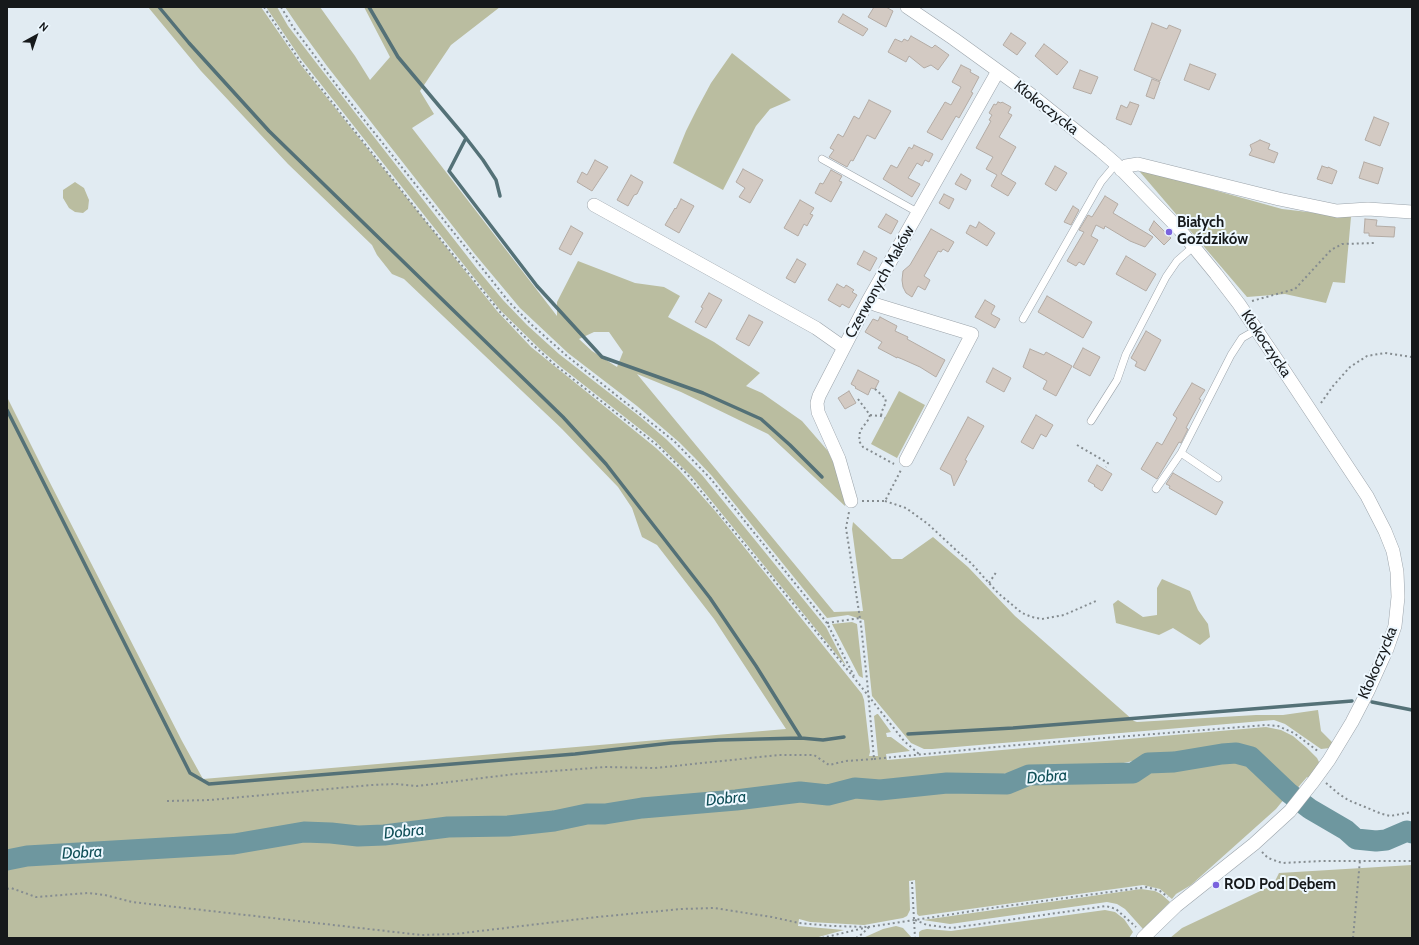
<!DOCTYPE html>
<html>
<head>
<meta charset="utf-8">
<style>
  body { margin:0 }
  #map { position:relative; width:1419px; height:945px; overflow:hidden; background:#e1ebf2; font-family:Cabin,sans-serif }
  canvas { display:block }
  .frame { position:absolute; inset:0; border:8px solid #16191b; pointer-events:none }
  .north { position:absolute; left:16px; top:16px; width:40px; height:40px; -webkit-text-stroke:3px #eef8ff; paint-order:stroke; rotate:40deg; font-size:11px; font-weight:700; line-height:16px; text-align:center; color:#16191b }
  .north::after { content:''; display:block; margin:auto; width:14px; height:18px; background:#16191b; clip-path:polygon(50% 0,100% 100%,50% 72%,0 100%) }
</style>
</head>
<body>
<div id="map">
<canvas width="1419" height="945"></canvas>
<div class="frame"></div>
<div class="north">N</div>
</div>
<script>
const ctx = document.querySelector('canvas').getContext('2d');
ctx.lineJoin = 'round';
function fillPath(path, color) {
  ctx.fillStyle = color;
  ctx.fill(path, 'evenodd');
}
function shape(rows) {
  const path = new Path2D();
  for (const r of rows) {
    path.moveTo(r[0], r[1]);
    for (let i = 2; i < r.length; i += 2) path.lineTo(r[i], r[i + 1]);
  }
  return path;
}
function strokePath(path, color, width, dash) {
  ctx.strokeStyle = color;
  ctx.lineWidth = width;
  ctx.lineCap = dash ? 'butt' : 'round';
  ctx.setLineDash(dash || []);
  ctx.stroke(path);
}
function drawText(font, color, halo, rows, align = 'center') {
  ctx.font = font + ' Cabin,sans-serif';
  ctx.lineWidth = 4;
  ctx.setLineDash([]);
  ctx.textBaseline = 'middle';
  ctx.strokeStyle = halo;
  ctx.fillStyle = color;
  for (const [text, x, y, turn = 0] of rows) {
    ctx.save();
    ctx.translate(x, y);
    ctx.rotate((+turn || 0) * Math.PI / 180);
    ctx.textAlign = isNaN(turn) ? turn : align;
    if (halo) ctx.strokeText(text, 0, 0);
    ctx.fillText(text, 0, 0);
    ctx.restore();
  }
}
fillPath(shape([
  [148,7,261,7,301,65,497,311,531,347,656,448,679,470,716,512,862,694,864,700,870,752,869,756,878,756,874,716,877,714,878,714,891,732,886,733,887,737,891,737,910,751,886,754,887,760,1266,727,1281,730,1293,736,1307,748,1317,758,1319,762,1318,768,1309,778,1307,777,1287,800,1285,798,1276,809,1191,885,1176,894,1172,899,1160,889,1143,885,919,916,917,914,915,880,909,881,910,910,907,916,903,918,864,925,810,922,799,919,798,926,844,930,815,938,7,938,7,863,31,860,81,856,143,854,216,848,250,843,299,835,322,834,348,837,372,838,449,828,523,827,585,815,768,798,791,794,816,800,835,798,853,794,879,797,893,793,1131,778,1151,770,1208,763,1208,752,1157,756,1114,765,1029,768,995,776,920,780,883,785,852,786,821,790,793,789,704,801,651,804,608,808,571,814,554,818,511,823,453,824,370,832,346,832,308,829,283,834,243,839,156,846,130,846,66,852,42,851,7,855,7,397,46,475,182,741,203,779,786,729,714,619,657,545,642,537,632,508,618,487,562,429,404,279,392,274,377,255,372,245,288,164,201,71],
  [266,7,277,7,288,26,321,69,478,270,503,300,527,325,559,354,639,416,666,439,702,475,826,627,846,666,692,477,654,440,561,367,541,350,500,310,428,220,301,59],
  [285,7,320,7,355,56,370,80,390,57,364,7,500,7,451,45,420,91,434,114,412,128,557,316,557,302,578,261,635,283,664,287,680,296,668,317,714,342,760,373,746,386,762,393,802,421,828,451,844,486,845,506,768,434,681,392,637,374,834,612,863,611,852,529,853,522,892,559,902,559,933,537,968,567,1015,616,1134,721,1137,722,1256,715,1283,715,1318,710,1321,731,1333,743,1330,748,1321,749,1285,724,1274,720,932,749,924,749,911,743,872,696,864,620,848,615,827,618,712,476,694,457,679,442,637,406,568,353,520,308,474,253,327,66,300,29],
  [594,332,609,332,623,352,617,367,592,351,579,339],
  [732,53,791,100,770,109,756,126,723,190,673,163,686,131,697,109,711,83],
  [1142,170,1282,209,1351,217,1345,283,1333,282,1326,303,1285,294,1247,297,1140,172],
  [75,182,84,188,89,200,88,209,83,213,75,212,69,208,63,198,63,190],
  [899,391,925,405,897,458,871,444],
  [1162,579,1190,591,1198,610,1208,624,1210,637,1200,645,1173,628,1159,635,1116,623,1113,604,1118,600,1143,617,1157,615,1157,588],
  [852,622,857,624,863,678,859,676,832,624],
  [1412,865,1412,938,1170,938,1182,928,1273,885,1279,873],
  [1141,889,1155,891,1161,894,1170,902,1143,929,1125,909,1117,904,1107,902,950,924,923,920],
  [1105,910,1115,912,1124,919,1133,932,1129,938,919,938,919,932,922,930,927,929,951,931],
  [896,926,903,928,912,938,863,938,883,929]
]), '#babda0');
strokePath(shape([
  [369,7,398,57,466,138,449,171,537,286,602,357,703,393,761,419,790,445,822,477],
  [466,138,483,160,496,180,500,196],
  [7,410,190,773,209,784,575,754,671,743,719,740,801,738,756,666,710,598,606,464,563,417,269,131,189,43,159,7],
  [1372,702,1412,710],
  [908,734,1013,728,1352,701],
  [801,738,823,740,844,737]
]), '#547177', 3.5);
strokePath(shape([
  [7,860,27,856,234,844,304,832,331,833,358,836,384,835,448,827,508,826,554,821,587,814,605,814,642,808,736,800,800,792,828,795,855,788,880,790,947,783,1007,784,1029,775,1133,773,1148,763,1174,762,1222,754,1236,753,1251,757,1289,793,1310,809,1346,830,1356,839,1376,841,1386,840,1407,831,1412,833]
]), '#6e979f', 21);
const building = shape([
  [874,7,886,7,893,11,886,27,868,17,874,7],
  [843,14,868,29,863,36,838,22,843,14],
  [1152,23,1167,29,1169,25,1181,30,1160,81,1134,70,1152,23],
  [1011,33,1026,43,1017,55,1003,45,1011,33],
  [911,36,932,48,935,45,949,55,938,70,931,65,924,68,909,56,906,62,888,52,895,39,902,42,904,39,908,41,911,36],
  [1044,44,1068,62,1057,75,1035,56,1044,44],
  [1190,64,1216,74,1209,90,1184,80,1190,64],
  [961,65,971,70,970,72,979,77,971,92,973,93,959,118,956,116,942,140,927,132,945,102,951,105,961,87,952,82,961,65],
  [1080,70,1098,77,1091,94,1073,88,1080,70],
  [1152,79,1160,82,1154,99,1146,96,1152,79],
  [869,100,891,111,875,139,867,135,853,161,851,160,847,167,829,157,834,150,830,148,838,134,843,137,854,116,859,119,869,100],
  [998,102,1001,103,1002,102,1011,107,1008,113,1012,115,999,137,1016,147,1001,174,1016,183,1008,196,991,186,997,175,986,169,993,157,976,148,991,121,989,120,992,115,989,113,994,104,996,105,998,102],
  [1130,102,1139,105,1131,125,1116,119,1121,105,1127,108,1130,102],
  [1374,117,1389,123,1380,146,1365,140,1374,117],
  [1260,140,1270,144,1268,149,1278,153,1274,163,1249,155,1252,150,1250,145,1260,140],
  [914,145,933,154,929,162,925,160,922,166,917,163,908,178,920,184,912,197,883,179,891,165,897,168,909,147,912,149,914,145],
  [595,160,608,167,592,191,577,182,582,172,587,175,595,160],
  [1364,162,1383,168,1378,184,1359,178,1364,162],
  [1055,166,1067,173,1056,191,1045,184,1055,166],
  [1322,166,1328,168,1328,167,1337,171,1332,184,1317,179,1322,166],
  [743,169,763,180,750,203,739,197,745,188,736,182,743,169],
  [831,170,842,176,839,181,842,182,831,202,815,193,820,183,823,184,831,170],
  [961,174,971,180,966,190,955,184,961,174],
  [631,175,643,182,637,194,634,195,628,206,617,200,631,175],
  [944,194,954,199,949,209,939,203,944,194],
  [1105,196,1118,204,1113,213,1153,237,1145,247,1130,241,1105,226,1104,229,1096,225,1091,236,1098,240,1084,265,1079,262,1076,266,1067,261,1084,232,1079,230,1088,215,1092,217,1105,196],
  [681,199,694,206,679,233,665,225,675,208,676,209,681,199],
  [800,200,814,208,810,214,813,215,807,226,804,224,798,236,784,228,800,200],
  [1073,206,1079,210,1071,225,1064,222,1073,206],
  [886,214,898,221,891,234,878,227,886,214],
  [1365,219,1377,220,1376,226,1395,227,1394,237,1369,236,1369,233,1364,233,1365,219],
  [1154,221,1171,238,1164,245,1149,230,1154,221],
  [979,222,995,233,987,246,966,233,970,225,976,228,979,222],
  [571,226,583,233,571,255,559,249,571,226],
  [931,229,954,242,948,252,943,249,941,252,938,251,937,253,924,276,930,280,925,290,918,286,912,297,906,293,903,287,902,280,903,271,910,265,931,229],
  [864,251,877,258,870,271,857,264,864,251],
  [1126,256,1156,274,1146,291,1116,274,1126,256],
  [797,259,806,264,795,283,786,278,797,259],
  [837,284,844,288,846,285,854,290,852,292,857,295,849,308,842,304,840,307,828,300,837,284],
  [709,293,722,300,706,328,695,322,703,308,701,307,709,293],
  [1047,296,1092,322,1083,338,1038,312,1047,296],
  [985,300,995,306,991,314,1000,319,995,328,975,317,985,300],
  [749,315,763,322,749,346,736,339,749,315],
  [880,317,897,326,895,331,908,337,907,339,945,360,936,377,920,367,902,359,897,357,897,358,878,348,882,342,865,332,873,319,878,321,880,317],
  [1146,331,1161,340,1145,371,1135,366,1137,362,1131,358,1146,331],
  [1083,348,1100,357,1090,376,1073,367,1083,348],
  [1030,349,1044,355,1046,352,1072,366,1056,396,1043,389,1047,381,1023,367,1030,349],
  [993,368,1011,378,1004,392,986,382,993,368],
  [858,370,879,381,875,389,871,388,868,395,855,388,856,387,851,384,858,370],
  [1192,383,1205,390,1199,399,1201,400,1188,424,1186,428,1188,429,1181,443,1179,442,1157,479,1141,469,1157,442,1162,445,1177,418,1173,415,1192,383],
  [849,391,856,403,845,409,838,398,849,391],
  [1036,415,1053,425,1046,437,1041,434,1033,449,1021,442,1036,415],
  [968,417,984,426,965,460,967,461,954,486,951,475,940,469,968,417],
  [1097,465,1112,474,1102,491,1094,486,1095,485,1088,481,1097,465],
  [1173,473,1223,502,1216,515,1169,488,1170,486,1166,484,1173,473]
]);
fillPath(building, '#d3cac3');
strokePath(building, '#b3aba4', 1);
const service = shape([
  [822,159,919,213],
  [1023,319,1101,182,1116,164],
  [1091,421,1117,380,1126,354,1166,277,1177,261,1193,247],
  [1218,478,1181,453,1231,355,1242,338,1256,330],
  [1156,489,1181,453]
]);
const minor = shape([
  [907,7,954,39,1030,94,1101,151,1116,164,1180,230,1216,274,1239,304,1281,366,1367,496,1385,531,1393,551,1397,572,1398,597,1395,626,1387,649,1368,691,1352,722,1329,760,1313,782,1290,811,1254,844,1176,906,1143,938],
  [1121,170,1126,166,1138,164,1279,199,1337,211,1368,209,1412,212],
  [594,205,816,328,843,347],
  [868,301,877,305,972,334,906,460],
  [851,501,839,459,818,412,817,403,819,396,868,301,998,71]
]);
strokePath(service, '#9ba3aa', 8);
strokePath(minor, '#9ba3aa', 14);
strokePath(shape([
  [264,7,302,64,424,219,501,313,531,343,554,364,657,445,687,474,855,679,904,741,919,754],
  [281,7,293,27,338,87,509,302,532,325,567,356,674,441,710,478,827,623,854,676],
  [1252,301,1295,289,1331,250,1342,244,1375,243],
  [875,389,885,398,886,402,882,411,881,416],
  [858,399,870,415,868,420,860,431,859,441,863,447,894,464],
  [1321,403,1333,386,1350,367,1367,356,1385,353,1412,357],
  [870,415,881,416,885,418],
  [1077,445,1108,463,1106,467],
  [862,501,885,501,901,470],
  [885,501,906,508,928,524,957,551,971,563,998,593,1022,613,1032,617,1042,619,1064,615,1096,601],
  [989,583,997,571],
  [827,623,860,618],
  [874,759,1017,745,1266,725,1278,726,1294,733,1319,752],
  [1326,783,1339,794,1348,800,1382,814,1390,816,1412,812],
  [167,801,210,800,371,785,396,784,417,786,515,774,605,767,655,768,779,755,814,755,829,765,846,761,874,759,867,680,861,625,846,528,849,512],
  [1262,852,1268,858,1282,863,1322,861,1412,861],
  [912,882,915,938],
  [7,889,11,888,36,897,88,893,105,895,132,902,421,935,455,934,597,917,681,909,714,908,772,917,799,923,832,926,869,927],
  [915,920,927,925,952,928,1106,906,1116,909,1136,927],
  [868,927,999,907,1147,887,1160,891,1168,897],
  [822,938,864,928],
  [856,938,862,934,869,927],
  [1353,938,1360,860]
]), '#858c90', 2, [2, 3]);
strokePath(service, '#fff', 7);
strokePath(minor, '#fff', 13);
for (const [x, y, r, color] of [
  [1169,232,4,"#7a63de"],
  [1216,885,4,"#7a63de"]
]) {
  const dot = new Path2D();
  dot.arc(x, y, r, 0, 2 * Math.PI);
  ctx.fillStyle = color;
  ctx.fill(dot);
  strokePath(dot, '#eef8ff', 1.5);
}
drawText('15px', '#16191b', '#eef8ff', [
  ["Kłokoczycka",1046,108,38],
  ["Czerwonych Maków",880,282,-61],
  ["Kłokoczycka",1266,344,56],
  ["Kłokoczycka",1378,663,-67]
]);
drawText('bold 15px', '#16191b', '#eef8ff', [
  ["Białych",1177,223],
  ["Goździków",1177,240],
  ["ROD Pod Dębem",1224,885]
], 'left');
drawText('italic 16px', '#0f4e57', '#eef8ff', [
  ["Dobra",1047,777,-5],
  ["Dobra",726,799,-6],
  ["Dobra",404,832,-6],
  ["Dobra",82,853,-3]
]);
</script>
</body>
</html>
